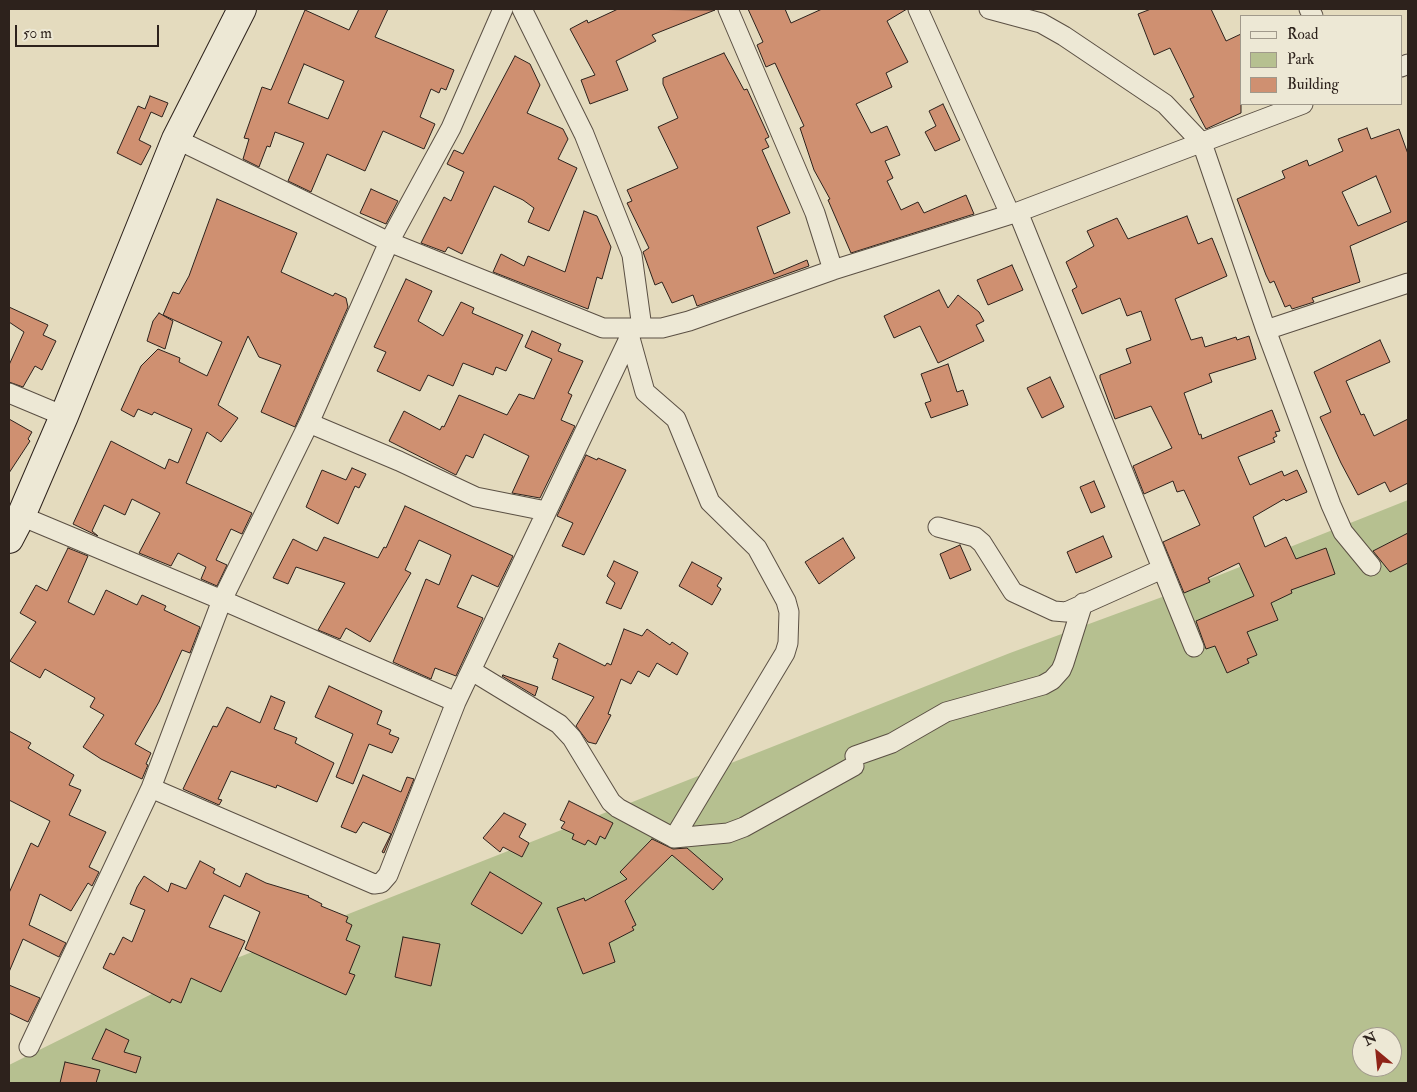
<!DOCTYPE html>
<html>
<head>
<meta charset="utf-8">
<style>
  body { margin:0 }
  #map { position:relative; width:1417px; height:1092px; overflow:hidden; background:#e4dbbe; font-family:"IM FELL Double Pica",serif }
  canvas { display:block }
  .frame { position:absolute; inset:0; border:10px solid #2d221c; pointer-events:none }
  .legend { position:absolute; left:1240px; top:15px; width:162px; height:90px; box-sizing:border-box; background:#ede8d5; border:1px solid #a0998b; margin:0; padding:6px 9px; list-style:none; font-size:15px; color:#2d221c }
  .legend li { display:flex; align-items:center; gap:10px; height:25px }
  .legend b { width:25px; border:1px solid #a0998b }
  .north { position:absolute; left:1352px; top:1027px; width:50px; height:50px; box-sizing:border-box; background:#ede8d5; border:1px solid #a0998b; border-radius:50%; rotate:332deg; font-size:14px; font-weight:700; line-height:20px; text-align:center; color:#2d221c }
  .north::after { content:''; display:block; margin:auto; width:18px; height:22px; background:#8f2418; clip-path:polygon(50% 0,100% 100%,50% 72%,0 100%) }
  .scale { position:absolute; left:15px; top:25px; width:144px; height:22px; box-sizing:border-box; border:2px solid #2d221c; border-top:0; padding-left:6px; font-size:15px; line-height:18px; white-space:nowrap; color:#2d221c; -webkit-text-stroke:4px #ede8d5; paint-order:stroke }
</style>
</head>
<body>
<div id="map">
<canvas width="1417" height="1092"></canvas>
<div class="frame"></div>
<ul class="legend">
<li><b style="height:6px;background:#ede8d5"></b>Road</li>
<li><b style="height:14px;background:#b6c090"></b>Park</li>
<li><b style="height:14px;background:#cf9071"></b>Building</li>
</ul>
<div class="north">N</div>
<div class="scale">50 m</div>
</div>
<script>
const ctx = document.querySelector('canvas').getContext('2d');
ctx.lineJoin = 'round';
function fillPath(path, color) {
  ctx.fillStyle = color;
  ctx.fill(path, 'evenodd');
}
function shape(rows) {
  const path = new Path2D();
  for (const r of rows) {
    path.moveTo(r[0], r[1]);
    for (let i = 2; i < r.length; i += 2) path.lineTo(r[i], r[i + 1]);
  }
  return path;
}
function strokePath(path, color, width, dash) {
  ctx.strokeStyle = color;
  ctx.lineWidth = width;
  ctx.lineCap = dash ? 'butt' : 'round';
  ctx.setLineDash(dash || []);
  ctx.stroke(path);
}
fillPath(shape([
  [1408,500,1408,1083,9,1083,9,1065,176,982,1010,653,1192,586],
  [1362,1037,1392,1037,1392,1067,1362,1067]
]), '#b6c090');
const building = shape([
  [359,9,388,9,375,37,454,70,446,90,441,88,439,93,431,89,420,117,435,124,424,149,383,131,365,171,327,154,311,192,288,181,304,143,275,132,270,147,267,146,259,167,243,159,249,139,244,138,262,87,271,90,305,10,349,30,359,9],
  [304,64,344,81,328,119,288,103,304,64],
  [618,9,715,10,652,35,656,41,616,61,628,90,590,104,581,80,595,75,570,29,587,20,588,23,618,9],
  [748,9,785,9,791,23,822,9,907,9,887,21,908,62,886,73,892,87,856,104,871,133,887,126,900,155,885,161,893,178,887,181,901,210,918,202,924,213,966,195,974,214,851,253,828,200,830,199,814,170,800,128,804,126,775,63,766,67,757,45,763,42,748,9],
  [1151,9,1211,9,1226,41,1241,34,1241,113,1206,129,1190,99,1194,97,1170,48,1154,55,1138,14,1151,9],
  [724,53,744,90,747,89,769,137,765,139,769,147,762,150,790,213,757,227,774,274,807,260,809,266,697,306,693,295,672,303,662,282,655,285,643,252,649,248,627,203,632,201,627,190,678,168,658,127,678,118,663,84,663,78,724,53],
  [515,56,530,64,540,85,527,113,563,129,568,139,558,159,577,168,549,231,528,222,534,208,523,200,494,186,462,254,448,247,445,252,421,243,444,197,451,201,464,172,447,164,454,150,463,154,515,56],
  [150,96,168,103,162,117,151,112,139,140,151,146,141,165,117,153,138,106,145,109,150,96],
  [943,104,960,140,935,151,925,132,936,126,929,111,943,104],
  [1367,128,1371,139,1399,129,1408,154,1408,221,1350,246,1360,282,1312,298,1314,302,1292,309,1290,305,1285,307,1274,281,1270,283,1266,275,1237,199,1285,178,1282,171,1307,160,1309,166,1343,151,1338,139,1367,128],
  [1376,176,1391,212,1358,226,1342,192,1376,176],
  [371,189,398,201,386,224,360,213,371,189],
  [217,199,297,233,281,272,333,296,335,293,346,298,348,307,295,427,261,412,281,365,259,357,248,336,218,405,238,418,221,442,207,432,186,483,252,513,242,534,231,529,216,560,227,565,217,586,201,579,206,567,178,553,171,566,139,553,160,513,132,499,125,515,104,505,92,531,98,536,73,524,111,441,165,469,169,459,178,463,192,429,154,412,152,415,138,409,134,417,121,410,141,366,158,349,180,358,179,362,207,376,222,342,163,315,173,292,179,294,189,276,217,199],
  [584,211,597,216,611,247,602,279,597,277,588,309,493,272,501,254,524,266,528,256,565,272,584,211],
  [1187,216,1198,244,1212,238,1227,276,1175,299,1191,340,1202,337,1205,347,1236,337,1237,340,1249,336,1256,359,1209,374,1212,382,1184,393,1199,435,1201,434,1202,439,1272,410,1280,431,1275,432,1277,436,1273,438,1275,442,1238,457,1250,485,1282,471,1284,476,1297,470,1307,492,1286,501,1284,499,1253,517,1265,547,1286,537,1296,559,1326,548,1335,574,1291,590,1292,593,1271,603,1278,620,1247,632,1257,655,1247,659,1249,663,1227,673,1215,646,1206,649,1196,621,1254,596,1239,563,1208,578,1210,582,1184,593,1163,542,1200,525,1184,490,1177,492,1173,481,1144,494,1133,466,1172,448,1151,406,1115,419,1100,378,1100,375,1131,363,1126,349,1151,340,1141,311,1127,316,1120,298,1082,314,1072,290,1077,287,1066,262,1094,246,1087,231,1117,218,1128,239,1187,216],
  [1012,265,1023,290,988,305,977,280,1012,265],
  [406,279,432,291,418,321,443,336,461,302,474,308,472,313,523,335,506,371,496,367,493,375,463,363,453,386,428,375,420,391,377,371,386,352,374,347,406,279],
  [939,290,948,308,958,295,979,312,984,321,976,325,984,341,938,363,920,326,894,338,884,316,939,290],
  [9,307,48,325,43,335,56,341,42,370,35,366,23,387,9,382,9,365,24,332,9,322,9,307],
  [159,313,173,321,165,349,147,341,153,321,159,313],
  [532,331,561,344,558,351,583,361,568,393,572,395,561,420,575,426,540,498,512,493,529,456,484,434,473,458,466,455,456,475,389,441,404,411,440,430,442,426,444,427,459,395,507,415,519,394,534,399,552,359,525,347,532,331],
  [1380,340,1390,362,1346,381,1361,415,1364,414,1374,436,1408,419,1408,483,1390,492,1385,482,1358,495,1341,463,1320,417,1331,412,1314,372,1380,340],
  [948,364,957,392,963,390,968,405,931,418,925,403,931,401,921,374,948,364],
  [1050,377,1064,407,1042,418,1027,388,1050,377],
  [9,419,32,432,28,439,30,441,9,473,9,419],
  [586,455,597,460,598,458,626,470,584,555,562,546,573,523,557,516,586,455],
  [352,468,366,474,359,488,355,486,338,524,306,507,322,470,346,480,352,468],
  [1094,481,1105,507,1091,513,1080,487,1094,481],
  [405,506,513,556,498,587,472,575,457,607,483,618,456,676,435,668,431,679,393,662,426,579,439,585,451,555,419,540,405,570,411,573,370,642,346,628,340,639,318,630,345,583,296,567,288,584,273,578,293,539,317,551,324,537,378,558,384,547,386,548,405,506],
  [1408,533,1408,563,1390,572,1373,551,1408,533],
  [1103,536,1112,557,1076,573,1067,552,1103,536],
  [843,538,855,558,819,584,805,562,843,538],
  [960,545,971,570,950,579,940,554,960,545],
  [68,548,88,556,68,602,94,615,106,590,137,605,142,595,166,606,164,610,200,627,190,653,182,650,159,702,135,744,151,753,146,764,148,765,142,779,101,759,83,747,104,715,90,707,95,698,45,669,40,678,10,661,36,622,20,613,36,585,47,591,68,548],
  [614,561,638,572,621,609,606,603,615,583,607,576,614,561],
  [692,562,722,578,717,586,721,589,712,605,679,586,692,562],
  [624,629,642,636,647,629,670,645,672,642,688,653,677,675,657,663,649,677,638,671,631,684,621,679,608,714,611,715,596,744,588,742,576,726,594,697,552,679,558,659,553,657,559,643,605,666,607,663,611,665,624,629],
  [503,675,538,687,535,696,502,676,503,675],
  [329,686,382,711,377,724,391,730,389,734,399,738,392,753,369,744,353,784,336,777,353,734,315,717,329,686],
  [271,696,285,702,274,729,297,738,295,743,334,763,317,802,277,785,276,788,231,771,218,799,222,800,219,805,183,789,213,726,217,727,227,707,260,723,271,696],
  [9,731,31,743,28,748,74,775,69,785,81,790,69,815,106,832,89,867,99,872,92,886,88,883,71,911,40,894,29,925,66,943,59,957,23,939,9,972,9,893,31,843,38,847,50,821,9,800,9,731],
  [363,775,401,792,407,777,414,779,384,853,382,852,391,834,363,822,356,833,341,827,363,775],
  [569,801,613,823,605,839,600,836,596,845,588,840,585,845,572,839,574,834,561,828,565,822,560,820,569,801],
  [504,813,526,824,519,837,529,843,522,857,503,847,500,852,483,838,504,813],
  [652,839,673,849,687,848,723,879,713,890,672,855,625,901,636,925,632,927,634,930,609,943,615,962,583,974,557,908,584,898,585,901,627,879,620,872,652,839],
  [200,861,215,869,213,873,240,887,246,873,266,883,309,896,308,897,322,904,321,906,348,917,346,922,352,925,346,940,360,946,349,973,355,975,346,995,245,949,260,912,224,895,209,927,245,941,221,992,191,978,181,1003,172,999,170,1003,103,968,110,953,114,955,123,937,132,942,145,910,130,904,137,887,144,876,168,892,171,883,186,889,200,861],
  [490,872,542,903,522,934,471,904,490,872],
  [403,937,440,944,431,986,395,977,403,937],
  [9,985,40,998,28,1022,9,1013,9,985],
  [106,1029,129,1040,124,1052,141,1057,136,1073,92,1059,106,1029],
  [65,1062,100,1070,96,1083,60,1083,65,1062]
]);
fillPath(building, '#cf9071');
strokePath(building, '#2d221c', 1);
const minor = shape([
  [522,9,584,134,632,255,642,328],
  [728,9,815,213,833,270],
  [918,9,1010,214],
  [989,9,1041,23,1064,36,1165,104,1202,143,1266,330,1331,505,1343,532,1371,566],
  [1309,9,1313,16],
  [1401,67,1408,64],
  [176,139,389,242,603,328,662,328,689,321,833,270,1018,212,1303,104],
  [1018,212,1194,647],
  [1266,330,1408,283],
  [630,338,645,392,676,419,710,502,757,548,786,601,789,612,788,643,785,653,674,838],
  [9,393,64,416],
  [309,423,399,461,476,497,546,511],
  [21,516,222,600,456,702],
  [938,527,975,537,982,543,1013,592,1054,611,1066,612,1162,569],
  [472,671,559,724,572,738,611,802,618,808,674,838,728,833,744,827,854,766],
  [855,756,892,743,946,712,1043,685,1052,680,1061,670,1064,663,1083,603],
  [151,788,374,884,381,883,388,875,456,702,634,328],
  [29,1047,151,788,222,600,309,423,389,242,451,128,503,9]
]);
const secondary = shape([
  [9,539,21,516,64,416,176,139,242,9]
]);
strokePath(minor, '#5b5044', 21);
strokePath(secondary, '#2d221c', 30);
strokePath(minor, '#ede8d5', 19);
strokePath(secondary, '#ede8d5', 28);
</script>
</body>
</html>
